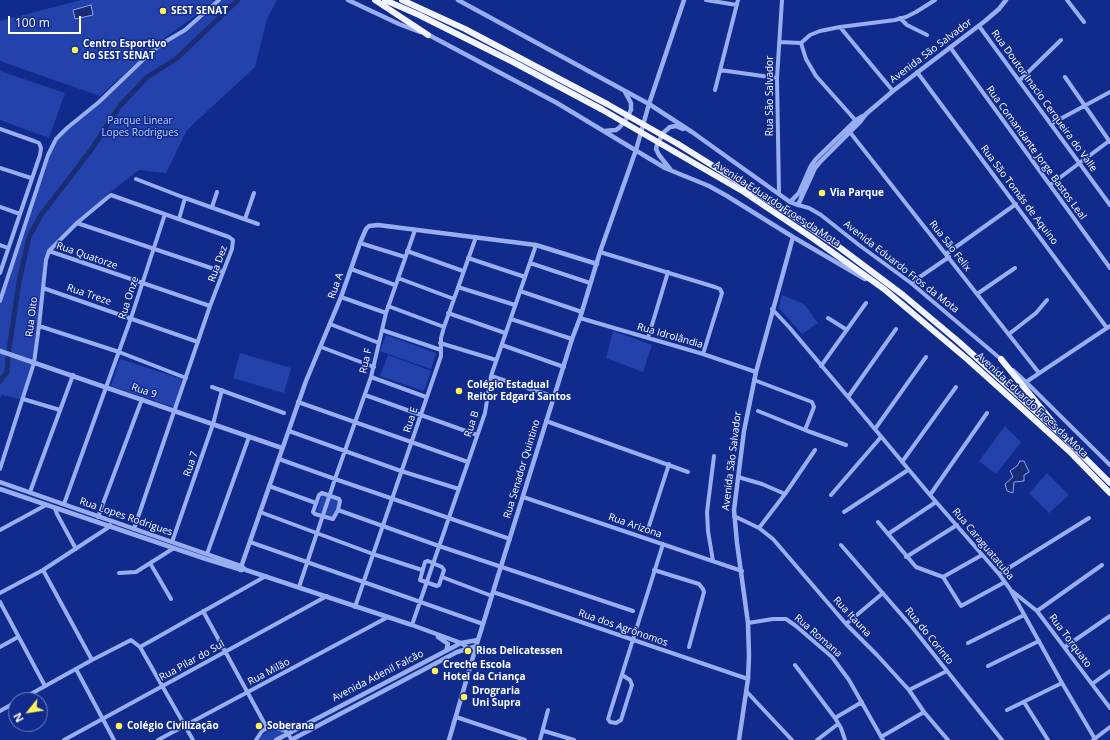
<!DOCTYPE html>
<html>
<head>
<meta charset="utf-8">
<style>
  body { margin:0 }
  #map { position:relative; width:1110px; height:740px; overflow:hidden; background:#112b8c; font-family:"Open Sans",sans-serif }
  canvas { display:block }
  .north { position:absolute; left:8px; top:692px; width:40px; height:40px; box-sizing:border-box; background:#112b8c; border:1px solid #7080ba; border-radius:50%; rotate:240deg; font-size:11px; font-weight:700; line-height:16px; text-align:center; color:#fff }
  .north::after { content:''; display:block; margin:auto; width:14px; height:18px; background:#fff55a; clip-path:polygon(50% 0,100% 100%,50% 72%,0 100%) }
  .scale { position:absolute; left:8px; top:16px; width:73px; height:18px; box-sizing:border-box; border:2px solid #fff; border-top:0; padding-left:5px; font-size:12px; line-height:14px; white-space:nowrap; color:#fff; -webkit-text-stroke:3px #112b8c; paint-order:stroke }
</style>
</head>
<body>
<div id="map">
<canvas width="1110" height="740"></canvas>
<div class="north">N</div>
<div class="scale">100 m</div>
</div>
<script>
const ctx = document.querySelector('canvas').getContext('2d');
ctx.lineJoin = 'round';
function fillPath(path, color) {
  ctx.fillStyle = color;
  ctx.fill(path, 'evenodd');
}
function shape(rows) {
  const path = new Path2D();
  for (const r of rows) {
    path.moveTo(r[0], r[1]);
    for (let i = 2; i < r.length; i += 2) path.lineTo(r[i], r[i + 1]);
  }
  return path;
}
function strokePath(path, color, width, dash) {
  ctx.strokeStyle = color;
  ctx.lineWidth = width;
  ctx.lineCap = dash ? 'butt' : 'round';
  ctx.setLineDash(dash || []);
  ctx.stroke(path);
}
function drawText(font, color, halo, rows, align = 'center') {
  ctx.font = font + ' "Open Sans",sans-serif';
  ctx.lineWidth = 3;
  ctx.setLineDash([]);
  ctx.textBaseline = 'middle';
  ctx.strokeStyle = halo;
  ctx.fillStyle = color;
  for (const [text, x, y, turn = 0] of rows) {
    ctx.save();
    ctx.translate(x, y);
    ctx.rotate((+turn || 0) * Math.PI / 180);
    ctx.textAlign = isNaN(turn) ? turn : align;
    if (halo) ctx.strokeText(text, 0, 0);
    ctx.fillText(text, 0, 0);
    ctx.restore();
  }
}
fillPath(shape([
  [81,0,215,0,202,11,162,40,100,96,0,61,0,21],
  [221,0,277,0,267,19,255,67,187,130,166,173,139,170,108,194,49,250,40,326,24,400,2,395,0,398,0,298,48,154,57,139,66,128,109,95,151,53,202,19],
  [0,71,65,93,49,138,0,120],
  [782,295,804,304,818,323,802,334,779,308],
  [613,331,652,345,643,372,606,358],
  [386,335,436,353,431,369,380,351],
  [240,353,291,368,284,393,233,378],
  [388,355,431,371,424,391,380,376],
  [120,359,182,379,174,407,111,386],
  [1005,426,1021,442,996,474,979,461],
  [1047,473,1069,495,1049,513,1029,493],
  [322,494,339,501,333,517,317,511],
  [283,728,291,730,273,740,259,740,261,736,269,731]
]), '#2342ac');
const water = shape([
  [91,5,93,15,75,19,73,10,91,5],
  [1020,461,1024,461,1029,472,1024,475,1024,481,1014,482,1013,493,1007,491,1005,484,1013,477,1010,471,1017,466,1020,461]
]);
fillPath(water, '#1a2c76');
strokePath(water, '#8ba4f5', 1);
strokePath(shape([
  [9,350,19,282,29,237,41,215,91,150,119,107,147,77,176,59,238,0],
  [0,381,7,372,8,357]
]), '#1a2c76', 5);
strokePath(shape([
  [706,0,737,5],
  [1067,0,1084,22],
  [900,18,907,25,927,35],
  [979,26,1110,205],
  [840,27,893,91],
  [779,42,801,43,810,35,820,31,840,27,895,20,906,17,916,12,935,0],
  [801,43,806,59,816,76,857,122],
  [950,47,1110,268],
  [720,70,777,78],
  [917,72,1107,328],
  [1065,77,1110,142],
  [1019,81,1061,40],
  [715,90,738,0],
  [1051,124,1110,92],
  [0,129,34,141,39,143,41,148,40,155,0,273],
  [849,131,1039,373],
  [0,168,31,178],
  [136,179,185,198,258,224],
  [1050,185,1109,141],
  [779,193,777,78,782,0],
  [798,205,809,208,821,215,859,245,911,283,1002,360],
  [0,207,20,214],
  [212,207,217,192],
  [179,219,185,198],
  [245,219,254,193],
  [77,223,223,272],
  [360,243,405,257],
  [0,245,8,248],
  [49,251,210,306],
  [407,251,463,271],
  [600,252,715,287,720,289,722,293,703,354],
  [946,254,1016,204],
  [468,258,525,277],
  [530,263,590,283],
  [351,269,395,285],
  [398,278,454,299],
  [911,283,949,257],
  [458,287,515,305],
  [43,288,198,342],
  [520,291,582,312],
  [977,294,1015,268],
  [341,297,386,313],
  [0,301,48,155,56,139,67,128,99,102,149,54,163,43,185,30,219,0],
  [388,306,444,327],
  [772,309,789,327,848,397],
  [448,313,505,333],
  [580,318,703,354,756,372],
  [828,318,847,330],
  [511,319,572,339],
  [330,324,379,343],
  [39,326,119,352,186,378],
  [896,329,848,397,930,495,999,574,1010,589,1062,683,1095,739],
  [382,330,441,350],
  [1009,334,1036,313,1047,300],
  [648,338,668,272],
  [440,343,496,360],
  [502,345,564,367],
  [321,347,374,367],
  [821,366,866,303],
  [1013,370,1026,382,1110,465],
  [491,376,555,397],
  [371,377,426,397],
  [754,380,812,402,814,407,805,430],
  [1026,382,1110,326],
  [212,387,284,413],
  [365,395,477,435],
  [23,399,60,410],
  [298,402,468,462],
  [758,411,805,430,846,445],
  [546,421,688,472],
  [875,429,926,357],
  [289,431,401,471,459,489],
  [279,459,335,479,510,539],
  [902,462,956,387],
  [0,469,34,363,39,326,46,260,49,251,77,223,107,198,111,195,229,237,233,240,232,249,210,306,134,529],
  [738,477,762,484,785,494],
  [269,486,316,503],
  [30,492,73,375],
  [322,493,339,499,340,501,338,510,333,519,315,514,313,512,319,495,322,493],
  [831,495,881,437],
  [930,495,987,413],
  [523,497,742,571],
  [64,504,131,318,165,214],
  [55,508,57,514,76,549],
  [338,510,439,546,633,611],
  [260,512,373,554,422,570],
  [844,512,908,470],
  [734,516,759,528,773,539,846,624,877,655,909,690,924,712,948,740],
  [98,517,142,399],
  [878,522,916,567,943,577,961,606,1005,582],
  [649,526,669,464],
  [759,528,785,494,815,450],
  [0,530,46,505],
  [888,534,936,502],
  [172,542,213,424,222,390],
  [250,542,483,624],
  [841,545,912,627,1002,740],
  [207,554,249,437],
  [906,557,957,525],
  [428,561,442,567,444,570,439,585,437,586,420,580,425,562,428,561],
  [713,561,708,531,707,512,714,456],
  [150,563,171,599],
  [43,570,92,660],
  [654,570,699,584,703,589,704,592,689,647],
  [119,573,136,572,174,548],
  [999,574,1089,518],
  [442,577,492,596],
  [943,577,982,555],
  [299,587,335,479,371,377,386,313,415,230],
  [1012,591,1037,611,1110,708],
  [493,592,748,679],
  [0,593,43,570,109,527,110,525],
  [0,602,45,686],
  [355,607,441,356,441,338,444,327,476,237],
  [203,611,267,728],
  [1037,611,1102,565],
  [748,623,773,619,786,619,796,626,832,657,849,680,883,740],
  [846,624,883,593],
  [412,625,485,413,491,376,536,245],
  [968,643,1024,615],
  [0,647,18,637],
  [140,647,266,576],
  [1065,647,1110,616],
  [795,665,835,718,841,728,845,740],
  [988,666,1039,641],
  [76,669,114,740],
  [622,675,630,680,632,685,621,720,616,723,610,722,608,719,663,544],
  [1092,684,1110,671],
  [909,690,947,671],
  [747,692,792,740],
  [20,700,92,660,131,640,140,647,193,740],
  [1024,702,1048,740],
  [1007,710,1062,683],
  [0,711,16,702],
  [456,717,525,740],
  [835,718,862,702],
  [544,731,574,740],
  [881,737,924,712],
  [64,740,327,596],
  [158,740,388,617],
  [256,740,262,731,267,728,274,727,286,731,292,740],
  [540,740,548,710],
  [817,740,838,724],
  [1093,740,1110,727]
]), '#99adf1', 4);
strokePath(shape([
  [348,0,399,24,420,32],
  [458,0,649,104,692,132,790,202,798,205,815,168,820,162,859,123,866,114,893,91,985,21,999,9,1006,0],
  [427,34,557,103,665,168,709,186,727,196,793,237,865,279],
  [604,131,616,130,620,127,626,119,631,110,631,103,625,92],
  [670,169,659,155,656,149,657,145,663,133,670,127,676,126,683,129],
  [790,202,799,193,811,166,816,159,856,120,863,116],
  [0,351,282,448],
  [0,482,241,566,246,570,412,625,461,643,468,648],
  [0,489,206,559,242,570],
  [240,570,306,381,341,297,360,243,366,229,369,226,378,225,536,245,597,264],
  [438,637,448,644,446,651],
  [276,740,461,643,478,640],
  [291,740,457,652,477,646],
  [449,740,478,640,572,339,580,318,600,252,636,150,649,104,684,0],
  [739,740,748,679,749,656,748,623,737,543,734,510,744,431,756,372,793,237]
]), '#99adf1', 4.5);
strokePath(shape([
  [375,0,428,35],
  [385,0,419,15,513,62,601,109],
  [402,0,465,29,607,104],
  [678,144,787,212,839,247,903,295,959,342,1064,437,1110,483],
  [675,152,744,192,811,237,884,289,967,359,1016,403,1069,451,1110,493],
  [1001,359,1054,424]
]), '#f2f4ff', 6);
strokePath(shape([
  [607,104,678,144],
  [601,109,675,152]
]), '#f2f4ff', 6);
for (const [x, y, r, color] of [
  [163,11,4,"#fff55a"],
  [75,50,4,"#fff55a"],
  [822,193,4,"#fff55a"],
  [459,391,4,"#fff55a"],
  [468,651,4,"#fff55a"],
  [435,671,4,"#fff55a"],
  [464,697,4,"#fff55a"],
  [119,726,4,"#fff55a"],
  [259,726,4,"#fff55a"]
]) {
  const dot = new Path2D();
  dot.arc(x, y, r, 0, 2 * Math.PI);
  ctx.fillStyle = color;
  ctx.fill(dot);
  strokePath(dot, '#112b8c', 1.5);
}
drawText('bold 10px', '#fff', '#112b8c', [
  ["SEST SENAT",171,11],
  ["Centro Esportivo",83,44],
  ["do SEST SENAT",83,56],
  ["Via Parque",830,193],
  ["Colégio Estadual",467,385],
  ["Reitor Edgard Santos",467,397],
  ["Rios Delicatessen",476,651],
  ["Creche Escola",443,665],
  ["Hotel da Criança",443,677],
  ["Drograria",472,691],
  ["Uni Supra",472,703],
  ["Colégio Civilização",127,726],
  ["Soberana",267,726]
], 'left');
drawText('10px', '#fff', '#112b8c', [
  ["Avenida São Salvador",931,51,-37],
  ["Rua São Salvador",770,96,-90],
  ["Rua Doutor Inacio Cerqueira do Valle",1044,101,54],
  ["Rua Comandante Jorge Bastos Leal",1036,153,54],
  ["Rua São Tomás de Aquino",1019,195,53],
  ["Avenida Eduardo Froes da Mota",777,204,33],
  ["Rua São Felix",950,246,52],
  ["Rua Quatorze",87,256,19],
  ["Rua Dez",218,264,-70],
  ["Avenida Eduardo Fros da Mota",901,267,38],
  ["Rua A",336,286,-70],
  ["Rua Treze",89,295,19],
  ["Rua Onze",129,298,-72],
  ["Rua Oito",32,317,-83],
  ["Rua Idrolândia",670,336,16],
  ["Rua F",366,361,-77],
  ["Rua 9",144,391,19],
  ["Avenida Eduardo Froes da Mota",1032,405,43],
  ["Rua E",411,420,-72],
  ["Rua B",472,424,-72],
  ["Avenida São Salvador",732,461,-83],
  ["Rua 7",191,464,-71],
  ["Rua Senador Quintino",522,469,-73],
  ["Rua Lopes Rodrigues",126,517,19],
  ["Rua Arizona",635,526,19],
  ["Rua Caraguatatuba",983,544,50],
  ["Rua Itauna",852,617,47],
  ["Rua dos Agrônomos",623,628,19],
  ["Rua Romana",818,636,41],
  ["Rua do Corinto",929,636,51],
  ["Rua Torquato",1070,641,53],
  ["Rua Pilar do Sul",192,661,-29],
  ["Rua Milão",269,672,-28],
  ["Avenida Adenil Falcão",378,676,-27]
]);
drawText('10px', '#c0cefd', '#112b8c', [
  ["Parque Linear",140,121],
  ["Lopes Rodrigues",140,133]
]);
</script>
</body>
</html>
